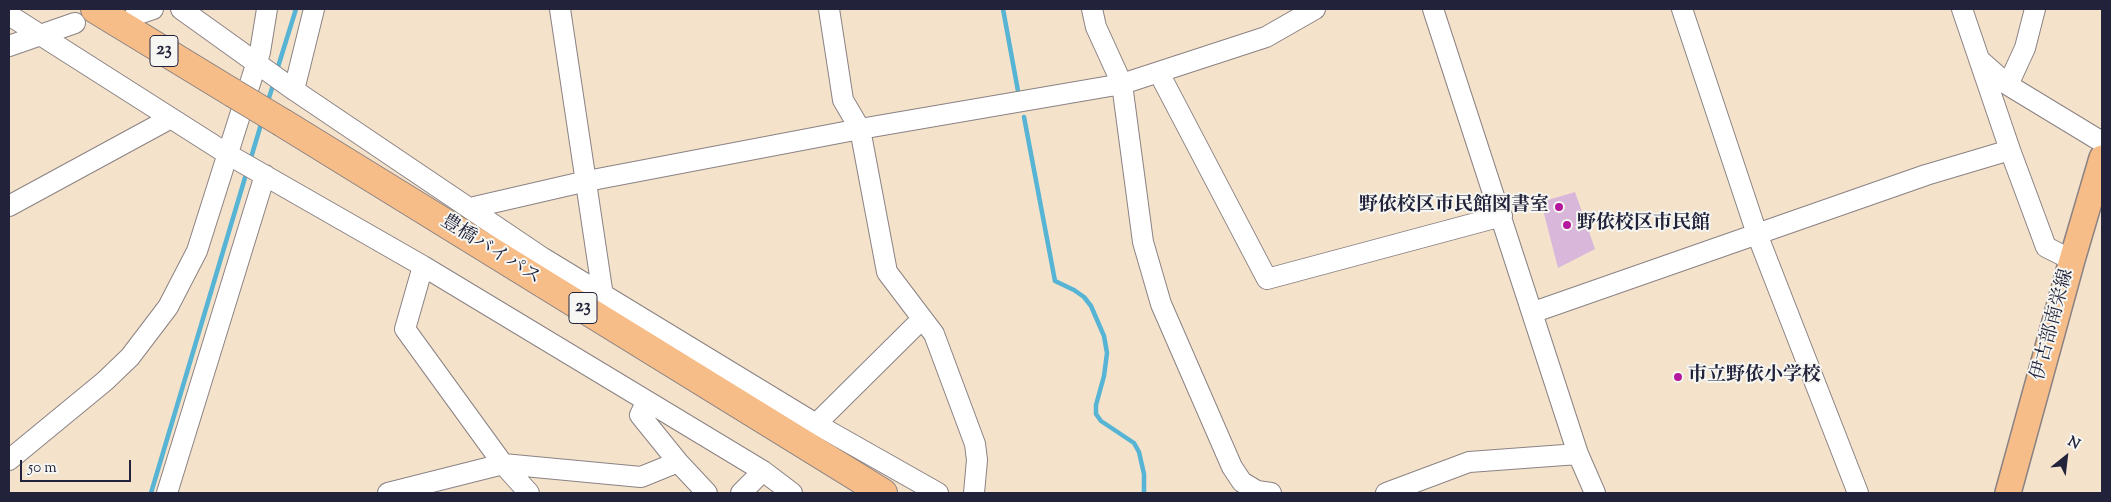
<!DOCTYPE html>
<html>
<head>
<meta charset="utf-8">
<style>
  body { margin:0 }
  #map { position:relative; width:2111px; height:502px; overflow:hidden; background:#f4e2cb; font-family:"Sorts Mill Goudy",serif }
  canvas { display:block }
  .frame { position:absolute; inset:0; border:10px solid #22223b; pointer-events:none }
  .north { position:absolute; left:2041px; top:432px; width:50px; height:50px; -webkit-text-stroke:4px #f6f6f2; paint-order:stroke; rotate:29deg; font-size:14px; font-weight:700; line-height:20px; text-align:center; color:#22223b }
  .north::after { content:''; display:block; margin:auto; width:18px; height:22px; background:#22223b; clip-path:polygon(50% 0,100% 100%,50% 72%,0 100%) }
  .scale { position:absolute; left:20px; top:460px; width:111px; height:22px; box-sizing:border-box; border:2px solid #22223b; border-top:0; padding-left:6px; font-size:15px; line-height:18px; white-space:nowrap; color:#22223b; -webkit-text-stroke:4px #f6f6f2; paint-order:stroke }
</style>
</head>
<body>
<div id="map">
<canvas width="2111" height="502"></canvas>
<div class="frame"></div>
<div class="north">N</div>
<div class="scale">50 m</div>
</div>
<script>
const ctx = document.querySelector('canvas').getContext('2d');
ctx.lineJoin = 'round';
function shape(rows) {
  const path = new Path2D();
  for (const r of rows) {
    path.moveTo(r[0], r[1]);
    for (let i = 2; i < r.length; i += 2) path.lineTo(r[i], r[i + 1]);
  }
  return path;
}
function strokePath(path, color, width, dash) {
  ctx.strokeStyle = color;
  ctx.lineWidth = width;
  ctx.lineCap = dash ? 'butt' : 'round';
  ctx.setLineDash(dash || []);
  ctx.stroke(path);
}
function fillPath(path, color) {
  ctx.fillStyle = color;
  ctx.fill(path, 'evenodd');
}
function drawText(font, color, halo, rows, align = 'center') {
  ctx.font = font + ' "Sorts Mill Goudy","Noto Serif JP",serif';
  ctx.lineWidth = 4;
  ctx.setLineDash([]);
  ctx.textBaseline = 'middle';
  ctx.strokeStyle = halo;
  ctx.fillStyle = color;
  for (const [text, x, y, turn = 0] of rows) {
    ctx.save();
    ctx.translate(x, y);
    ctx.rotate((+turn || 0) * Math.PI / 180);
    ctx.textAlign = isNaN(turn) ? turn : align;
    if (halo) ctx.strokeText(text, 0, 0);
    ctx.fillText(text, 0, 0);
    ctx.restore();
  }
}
strokePath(shape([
  [1003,9,1018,91],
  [277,70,296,9],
  [267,104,274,82],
  [1024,117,1055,281,1074,290,1084,297,1091,306,1104,336,1107,353,1104,376,1096,405,1096,414,1101,421,1134,443,1139,452,1144,474,1144,493],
  [250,161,262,121],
  [151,493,247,171]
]), '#57b4d5', 4.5);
fillPath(shape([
  [1575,192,1595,249,1558,268,1541,202]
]), '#d8b7db');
const minor = shape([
  [181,9,294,90,543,258,816,424,938,493],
  [560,9,603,296],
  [829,9,843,100,860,129,887,272,934,334,975,444,977,460,974,493],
  [1092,9,1096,27,1122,84,1143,242,1161,304,1232,467,1242,482,1257,491,1271,493],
  [1433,9,1578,454,1595,493],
  [1682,9,1757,234,1858,493],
  [1962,9,2010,150,2046,247,2072,260],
  [9,15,229,155,423,266,647,401,763,471,792,493],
  [135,15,153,9],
  [9,46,75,23],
  [1982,62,2008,85,2102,142],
  [1159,73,1267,279,1502,216],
  [2008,85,2025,48,2035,9],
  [294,90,314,9],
  [9,206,171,118],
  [470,208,587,181,860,129,1122,84,1266,37,1315,9],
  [423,266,405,329,503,464,529,493],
  [1534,312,1926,175,2010,150],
  [647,401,640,415,678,462,707,493],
  [816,424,922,319],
  [9,460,105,381,130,357,168,307,197,251,260,52,267,9],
  [167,493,265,175],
  [388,493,503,464,641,477,678,462],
  [741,493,763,471],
  [1386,493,1469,462,1578,454]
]);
const major = shape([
  [2008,493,2072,260,2102,158]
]);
const highway = shape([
  [95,9,233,93],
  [283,123,883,493]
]);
strokePath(minor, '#8b8283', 22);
strokePath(major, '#8b8283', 28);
strokePath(highway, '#8b8283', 30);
strokePath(minor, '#fff', 20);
strokePath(major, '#f7bd88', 25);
strokePath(highway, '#f7bd88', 28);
const highwayBridge = shape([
  [233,93,283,123]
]);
strokePath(highwayBridge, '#8b8283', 30, []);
strokePath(highwayBridge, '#f7bd88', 28);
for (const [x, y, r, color] of [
  [1559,207,5,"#b5179e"],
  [1567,225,5,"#b5179e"],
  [1678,377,5,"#b5179e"]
]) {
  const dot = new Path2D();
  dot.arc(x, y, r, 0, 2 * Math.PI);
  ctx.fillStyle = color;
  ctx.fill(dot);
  strokePath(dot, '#f6f6f2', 2);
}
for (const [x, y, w] of [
  [164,51,28],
  [583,308,28]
]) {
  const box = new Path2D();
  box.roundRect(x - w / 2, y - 15.5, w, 31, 4);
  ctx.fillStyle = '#f6f6f2';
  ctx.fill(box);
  strokePath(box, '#22223b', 1);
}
drawText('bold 18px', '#22223b', null, [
  ["23",164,51],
  ["23",583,308]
]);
drawText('bold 19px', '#22223b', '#f6f6f2', [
  ["野依校区市民館図書室",1549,207,"right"],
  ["野依校区市民館",1577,225],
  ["市立野依小学校",1688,377]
], 'left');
drawText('19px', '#22223b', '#f6f6f2', [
  ["豊橋バイパス",490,251,32],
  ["伊古部南栄線",2054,325,-75]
]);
</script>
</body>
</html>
